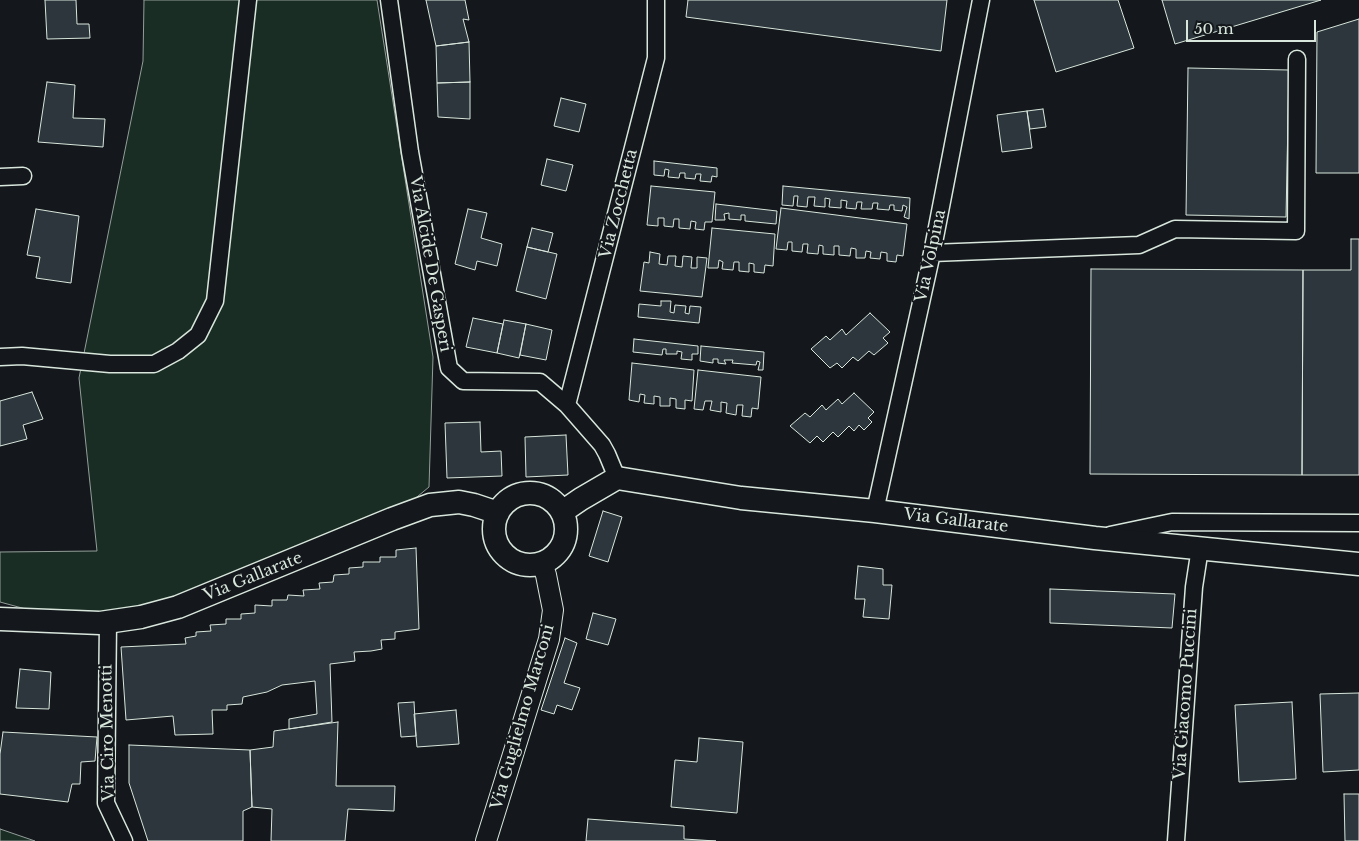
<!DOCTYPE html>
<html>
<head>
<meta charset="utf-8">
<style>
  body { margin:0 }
  #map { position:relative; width:1359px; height:841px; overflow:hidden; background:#14181c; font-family:"Libre Baskerville",serif }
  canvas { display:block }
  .scale { position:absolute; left:1186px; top:20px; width:130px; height:22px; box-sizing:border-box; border:2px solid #d8e6dc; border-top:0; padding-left:6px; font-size:15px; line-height:18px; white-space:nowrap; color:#d8e6dc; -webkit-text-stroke:4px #14181c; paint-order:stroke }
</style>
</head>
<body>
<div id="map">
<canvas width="1359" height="841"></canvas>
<div class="scale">50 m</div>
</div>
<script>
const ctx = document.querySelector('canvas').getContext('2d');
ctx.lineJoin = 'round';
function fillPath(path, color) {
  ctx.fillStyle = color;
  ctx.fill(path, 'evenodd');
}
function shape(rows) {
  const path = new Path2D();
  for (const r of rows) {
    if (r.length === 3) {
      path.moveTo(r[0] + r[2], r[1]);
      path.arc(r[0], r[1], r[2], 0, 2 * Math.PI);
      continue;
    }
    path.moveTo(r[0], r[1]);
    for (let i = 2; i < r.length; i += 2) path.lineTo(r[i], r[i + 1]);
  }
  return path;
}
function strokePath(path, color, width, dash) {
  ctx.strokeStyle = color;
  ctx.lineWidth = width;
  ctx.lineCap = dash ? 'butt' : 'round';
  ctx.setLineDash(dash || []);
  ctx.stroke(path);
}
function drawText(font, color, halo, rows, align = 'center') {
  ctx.font = font + ' "Libre Baskerville",serif';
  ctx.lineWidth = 4;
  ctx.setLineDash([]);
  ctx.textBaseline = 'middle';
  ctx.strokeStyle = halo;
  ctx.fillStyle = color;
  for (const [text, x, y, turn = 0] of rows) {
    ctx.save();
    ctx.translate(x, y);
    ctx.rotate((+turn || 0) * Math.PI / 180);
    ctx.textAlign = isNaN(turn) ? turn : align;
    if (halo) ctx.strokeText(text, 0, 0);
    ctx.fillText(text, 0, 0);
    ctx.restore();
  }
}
const green = shape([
  [144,0,377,0,433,357,429,487,406,506,172,600,101,617,55,617,0,602,0,552,97,551,79,378,143,61,144,0],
  [0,829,35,841,0,841,0,829]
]);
fillPath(green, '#1a2d24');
strokePath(green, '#939e99', 1);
const building = shape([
  [45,0,76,0,77,24,89,24,90,38,47,39,45,0],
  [426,0,465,0,469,20,463,19,469,42,436,46,426,0],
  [688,0,947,0,941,51,686,17,688,0],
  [1034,0,1118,0,1134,48,1056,72,1034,0],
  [1162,0,1321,0,1175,44,1162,0],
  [1359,19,1359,173,1316,173,1317,32,1359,19],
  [469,42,470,82,437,83,436,46,469,42],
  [1188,68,1289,70,1286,217,1186,215,1188,68],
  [47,82,75,85,73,118,105,119,103,147,38,142,47,82],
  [470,82,470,119,438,117,437,83,470,82],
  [561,98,586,104,579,132,554,126,561,98],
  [1043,109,1046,127,1030,129,1027,111,1043,109],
  [1027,111,1032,148,1002,152,997,115,1027,111],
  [547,159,573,165,566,191,541,185,547,159],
  [654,161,717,168,717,177,712,176,711,182,700,181,701,174,696,174,695,179,685,178,685,173,680,173,679,178,668,177,669,170,665,169,664,176,654,175,654,161],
  [651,186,715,192,712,222,705,222,704,230,695,229,696,222,691,221,690,229,679,228,679,219,674,219,673,227,664,226,664,218,658,218,658,226,647,225,651,186],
  [783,186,910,198,909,219,904,217,907,207,903,205,902,211,894,210,894,205,890,205,889,210,877,209,878,203,873,203,872,209,861,209,862,202,857,202,856,209,846,208,847,201,841,200,841,208,829,207,830,199,825,198,825,207,814,206,815,197,808,197,807,207,797,206,798,196,794,196,793,206,782,205,783,186],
  [716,204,777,211,776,224,745,221,745,215,741,215,741,220,729,219,729,213,724,214,725,220,715,220,716,204],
  [781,208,907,224,903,256,897,255,896,262,887,261,887,253,881,252,880,259,870,258,871,252,866,251,865,258,856,258,856,249,851,248,850,256,839,255,839,246,834,246,834,255,823,254,823,246,819,245,818,254,807,253,808,244,803,244,802,252,792,251,792,242,788,242,787,250,776,249,781,208],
  [36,209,79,216,71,283,36,278,40,257,27,255,36,209],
  [468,209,487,213,481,238,502,244,497,266,477,261,475,270,455,264,468,209],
  [532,228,553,233,548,252,527,247,532,228],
  [712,228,775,234,773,266,765,265,764,273,754,272,754,264,749,263,749,272,739,271,739,262,734,262,733,270,722,269,723,262,719,260,718,268,708,268,712,228],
  [1351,239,1359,239,1359,475,1302,475,1303,270,1351,270,1351,239],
  [527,247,557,254,546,299,516,291,527,247],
  [650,252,660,254,659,264,667,265,668,256,676,256,675,266,682,267,683,256,692,257,691,268,697,268,697,257,707,258,702,297,640,291,644,262,649,263,650,252],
  [1091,269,1303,270,1302,475,1090,474,1091,269],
  [661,301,671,301,670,312,674,313,675,305,686,306,685,313,689,314,690,306,701,307,699,323,638,317,639,304,661,306,661,301],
  [870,313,890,332,883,338,888,343,874,355,869,351,858,361,853,357,842,368,837,363,830,368,811,349,826,336,830,340,842,329,846,335,870,313],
  [473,318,503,324,497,353,466,347,473,318],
  [504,320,526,324,519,358,497,353,504,320],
  [526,324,552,330,546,360,520,355,526,324],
  [634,339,698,346,698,354,692,354,692,360,681,359,682,352,677,351,677,354,666,354,666,349,663,349,662,355,633,352,634,339],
  [701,346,764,352,763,370,758,370,760,362,757,361,756,365,732,363,733,360,724,360,726,364,718,363,718,359,713,359,713,363,700,361,701,346],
  [632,363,694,370,692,401,685,400,685,409,676,408,676,399,670,398,670,406,660,406,660,397,654,396,654,404,644,403,645,395,640,394,639,402,629,400,632,363],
  [698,370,761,377,758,409,752,408,751,417,742,416,743,405,737,405,736,415,726,413,727,403,721,402,721,412,710,410,712,401,705,401,703,410,694,409,698,370],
  [32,392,43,419,23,425,27,439,0,446,0,401,32,392],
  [854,393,874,412,868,418,872,422,864,430,859,425,854,431,849,426,838,437,833,432,823,442,817,436,810,443,790,426,805,413,810,417,822,405,826,410,838,399,842,404,854,393],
  [480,422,481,452,501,451,502,476,447,478,445,423,480,422],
  [566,435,568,475,526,477,525,437,566,435],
  [603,511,622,517,608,562,589,556,603,511],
  [416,548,419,629,395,632,395,639,381,640,382,649,371,651,354,652,355,661,330,664,332,722,289,729,289,719,317,714,315,681,282,685,267,692,243,697,242,704,227,705,227,710,212,710,213,734,175,735,173,716,126,720,121,647,186,644,185,638,196,636,196,632,211,631,210,625,226,624,226,619,241,619,241,614,255,613,255,605,272,606,272,600,287,600,288,595,304,596,303,590,320,589,319,583,333,582,334,575,349,574,349,568,363,567,363,562,380,562,380,557,396,557,396,550,416,548],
  [858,566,883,569,883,585,892,585,889,619,863,617,865,599,855,599,858,566],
  [1050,589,1175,594,1172,628,1050,623,1050,589],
  [593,613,616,619,608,645,586,639,593,613],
  [565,638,577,643,564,683,580,688,572,710,557,705,554,714,541,710,565,638],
  [20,669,51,672,49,709,16,708,20,669],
  [1359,693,1359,770,1323,772,1320,694,1359,693],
  [414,702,416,736,401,737,398,703,414,702],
  [1292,702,1296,779,1239,782,1235,705,1292,702],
  [456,710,459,744,417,747,414,714,456,710],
  [338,722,336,786,395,786,394,811,348,809,345,841,271,841,272,809,252,807,250,750,273,747,274,731,338,722],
  [3,732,97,737,95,761,81,762,80,784,72,784,68,802,0,794,0,754,3,732],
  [699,738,743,742,737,813,671,807,675,760,697,762,699,738],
  [129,745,250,750,252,807,243,811,243,841,148,841,129,783,129,745],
  [1344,794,1359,794,1359,841,1345,841,1344,794],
  [588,819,684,826,684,839,716,841,586,841,588,819]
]);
fillPath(building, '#2c363c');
strokePath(building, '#d8e6dc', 1);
const minor = shape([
  [389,0,410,152,449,368,463,381,540,382,567,405,602,445,607,454,617,478],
  [0,177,23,176],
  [932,253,1139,245,1175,229,1296,231,1297,59],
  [0,357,22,356,110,364,154,364,178,351,198,335,215,301,248,0],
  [567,405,656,58,656,0],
  [875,511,932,253,981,0],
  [1110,535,1172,522,1359,523],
  [108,622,106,803,124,841],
  [1176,841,1194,587,1200,548]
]);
const tertiary = shape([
  [486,841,549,639,553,610,546,575,542,563]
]);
const secondary = shape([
  [530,529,36],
  [562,512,581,499,617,478,741,498,875,511,1095,538,1359,564],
  [0,619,100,623,141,617,178,607,392,519,430,505,459,502,474,505,498,513]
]);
strokePath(minor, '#d8e6dc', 19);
strokePath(tertiary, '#d8e6dc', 22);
strokePath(secondary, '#d8e6dc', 25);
strokePath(minor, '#14181c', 16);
strokePath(tertiary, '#14181c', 20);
strokePath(secondary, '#14181c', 22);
drawText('16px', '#d8e6dc', '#14181c', [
  ["Via Zocchetta",619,204,-76],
  ["Via Volpina",931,256,-78],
  ["Via Alcide De Gasperi",430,264,80],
  ["Via Gallarate",956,521,7],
  ["Via Gallarate",253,577,-22],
  ["Via Giacomo Puccini",1186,694,-86],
  ["Via Guglielmo Marconi",523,717,-74],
  ["Via Ciro Menotti",108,733,-91]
]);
</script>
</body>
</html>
